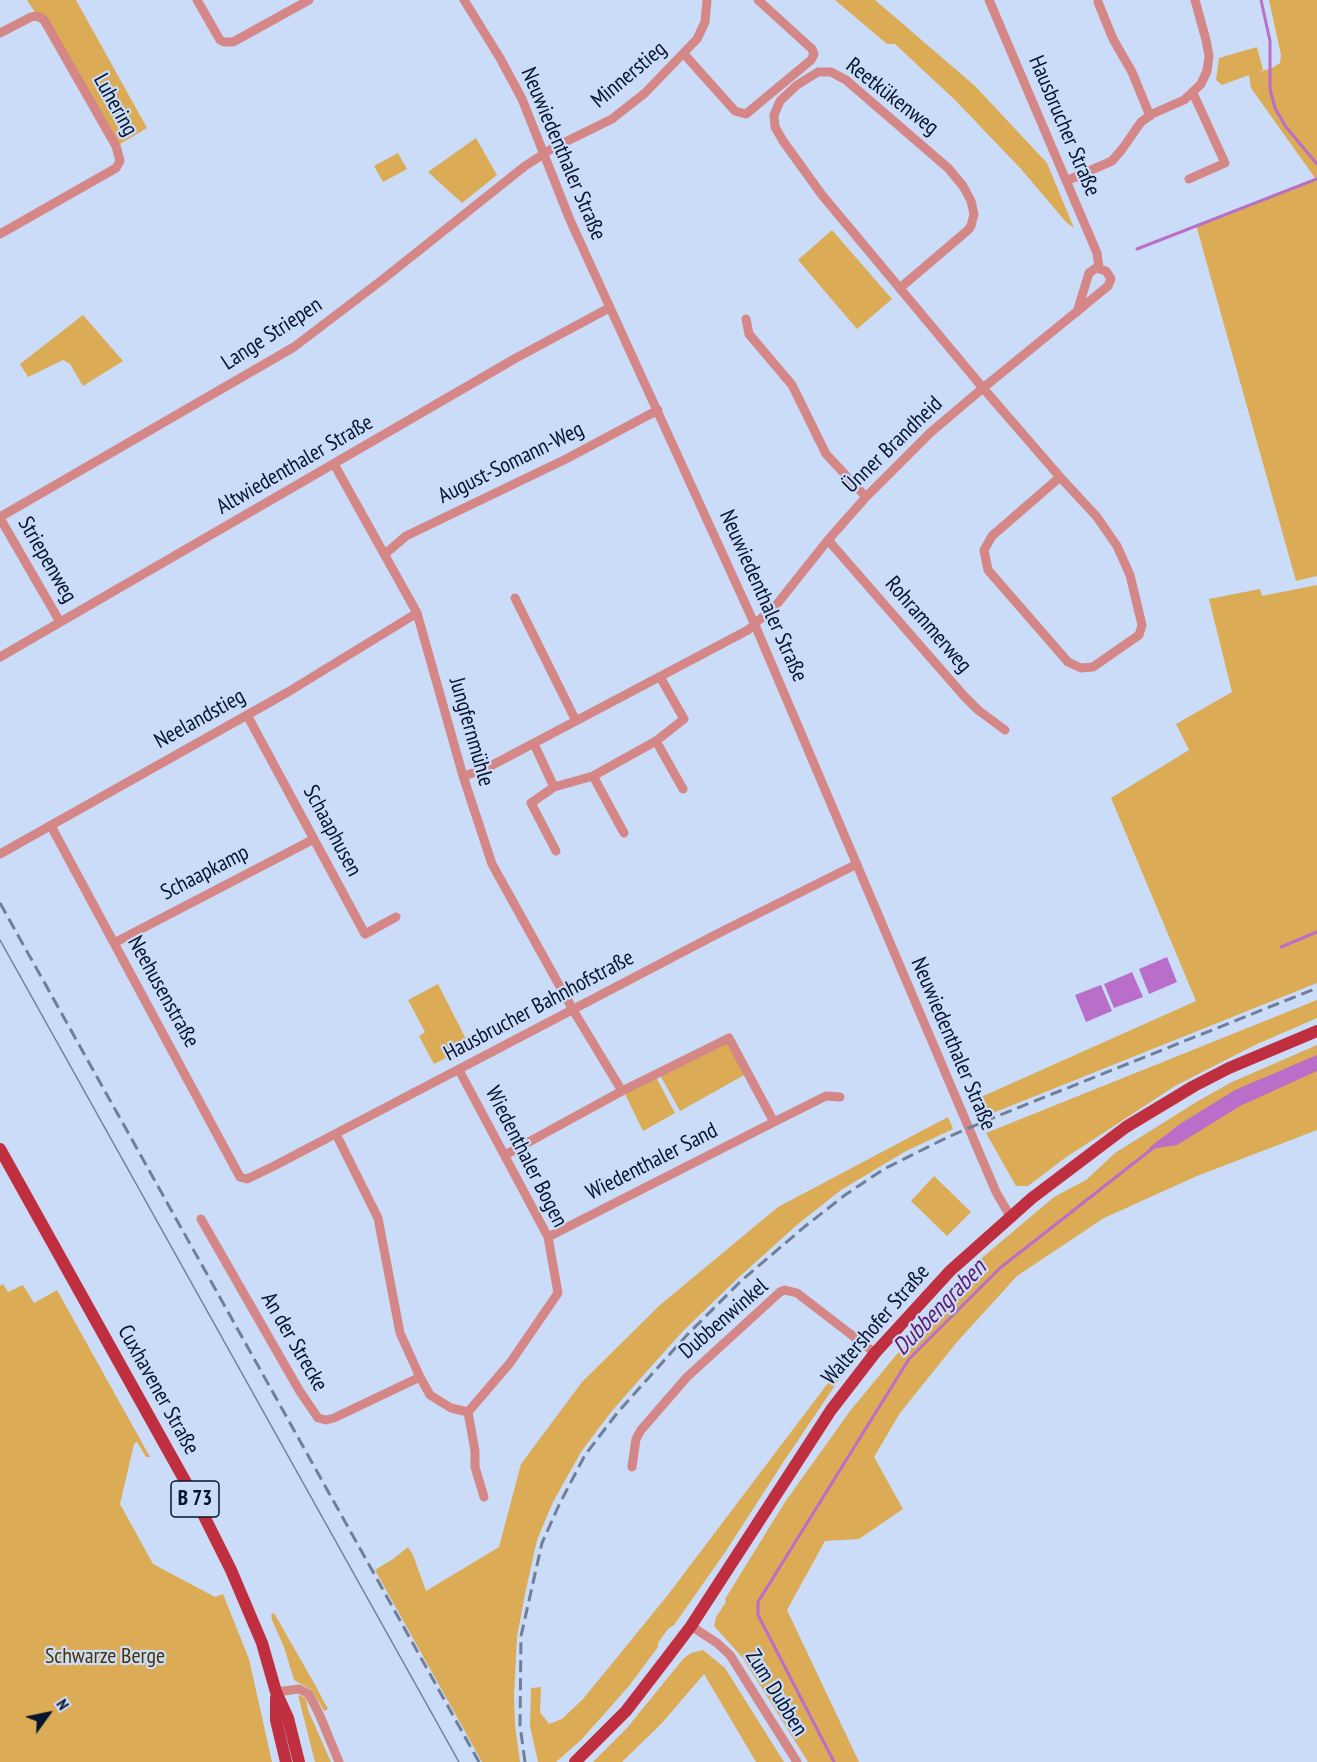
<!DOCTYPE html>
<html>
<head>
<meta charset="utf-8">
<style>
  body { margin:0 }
  #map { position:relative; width:1317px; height:1762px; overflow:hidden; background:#cbdcf8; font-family:"PT Sans Narrow",sans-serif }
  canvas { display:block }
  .north { position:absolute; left:18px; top:1684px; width:60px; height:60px; -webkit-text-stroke:4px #cbdcf8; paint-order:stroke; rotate:57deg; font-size:16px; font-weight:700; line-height:24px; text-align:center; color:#06142d }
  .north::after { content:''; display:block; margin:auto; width:21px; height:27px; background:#06142d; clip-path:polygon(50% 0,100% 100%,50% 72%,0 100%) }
</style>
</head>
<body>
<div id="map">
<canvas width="1317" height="1762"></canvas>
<div class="north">N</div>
</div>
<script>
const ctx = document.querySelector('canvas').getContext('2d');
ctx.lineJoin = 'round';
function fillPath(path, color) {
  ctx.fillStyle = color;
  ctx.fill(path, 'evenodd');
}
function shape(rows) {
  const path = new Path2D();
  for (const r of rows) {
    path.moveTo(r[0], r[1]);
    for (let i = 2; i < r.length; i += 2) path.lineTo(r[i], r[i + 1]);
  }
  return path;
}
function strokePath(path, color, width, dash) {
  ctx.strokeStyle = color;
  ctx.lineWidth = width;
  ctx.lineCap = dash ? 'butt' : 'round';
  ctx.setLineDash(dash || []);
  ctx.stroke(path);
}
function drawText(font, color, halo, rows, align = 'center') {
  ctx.font = font + ' "PT Sans Narrow",sans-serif';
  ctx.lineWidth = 4.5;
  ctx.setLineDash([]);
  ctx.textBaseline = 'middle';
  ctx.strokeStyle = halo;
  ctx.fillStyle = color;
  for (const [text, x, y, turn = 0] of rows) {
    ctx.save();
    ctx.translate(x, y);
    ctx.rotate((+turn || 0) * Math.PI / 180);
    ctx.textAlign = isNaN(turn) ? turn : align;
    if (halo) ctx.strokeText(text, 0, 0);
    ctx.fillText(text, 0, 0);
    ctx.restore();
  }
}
fillPath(shape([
  [27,0,76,0,147,128,120,144],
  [835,0,875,0,975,86,1047,163,1074,228,1066,222,1021,169,955,100,895,44,887,44],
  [1269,0,1317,0,1317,576,1296,581,1196,225,1315,178,1251,88,1249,75,1222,85,1216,80,1219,58,1257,47,1263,70,1256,73,1272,68,1280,63,1281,55],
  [476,138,497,175,462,203,428,172],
  [398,153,407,169,383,182,374,166],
  [832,230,892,299,857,329,798,260],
  [83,315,123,361,83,386,70,364,63,360,28,377,20,364],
  [1317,585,1317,983,988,1115,972,1101,1196,1001,1111,798,1189,750,1176,724,1232,692,1209,599,1260,589,1262,596],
  [438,984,467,1041,452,1050,467,1042,469,1046,434,1064,419,1036,425,1032,408,1000],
  [1317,1000,1317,1018,1255,1045,1175,1086,1065,1158,1028,1186,1016,1186,986,1133],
  [729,1041,746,1074,680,1111,660,1075],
  [1317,1045,1317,1130,1197,1176,1104,1218,1017,1276,957,1342,900,1413,874,1457,903,1509,859,1539,825,1541,787,1610,859,1762,808,1762,743,1658,714,1626,716,1617,726,1602,725,1599,785,1502,850,1411,897,1354,983,1257,1054,1197,1086,1180,1115,1153,1198,1101,1232,1082],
  [656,1077,675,1113,643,1131,624,1092],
  [948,1117,953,1129,906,1151,841,1190,798,1224,738,1278,684,1330,647,1371,611,1412,581,1452,553,1502,537,1540,525,1594,517,1637,514,1696,515,1725,520,1762,482,1762,375,1570,393,1559,408,1547,413,1555,426,1591,499,1547,521,1464,582,1382,660,1305,778,1207],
  [934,1176,971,1212,947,1236,911,1201],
  [3,1284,8,1292,23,1285,34,1303,57,1290,150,1457,146,1457,137,1442,134,1444,120,1504,153,1564,215,1597,223,1594,249,1659,272,1762,0,1762,0,1286],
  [850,1354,856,1357,840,1378,784,1461,726,1551,674,1625,668,1629,658,1643,658,1647,629,1686,581,1740,556,1762,538,1762,530,1726,531,1688,541,1687,540,1712,549,1724,562,1719,583,1699,667,1596],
  [274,1613,314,1683,328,1709,324,1711,312,1690,294,1680,284,1647,272,1620,271,1615],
  [703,1650,725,1668,784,1762,756,1762,704,1674,662,1723,622,1762,593,1762,627,1728,683,1659,691,1653],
  [298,1695,306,1698,308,1710,331,1762,315,1762]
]), '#dbab55');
fillPath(shape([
  [1167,957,1177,982,1149,994,1139,969],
  [1132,972,1143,997,1114,1008,1104,984],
  [1101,985,1112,1011,1086,1022,1075,995],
  [1317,1055,1317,1071,1240,1106,1177,1145,1151,1149,1150,1147,1180,1124,1235,1090]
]), '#b96ec9');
strokePath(shape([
  [1261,0,1270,41,1270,89,1275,108,1286,127,1317,164],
  [1137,249,1317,179],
  [1281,947,1317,932],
  [834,1762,758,1615,758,1602,909,1359,1000,1268,1153,1148]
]), '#b96ec9', 3);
strokePath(shape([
  [197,0,220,40,224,42,233,42,309,0],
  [464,0,500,58,522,99,570,220,755,625,996,1192,1010,1216],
  [989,0,1097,253,1099,268],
  [1098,2,1113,39,1132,72,1150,116],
  [0,33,31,17,37,16,44,20,116,146,120,161,116,168,0,234],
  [684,54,735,111,746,114,811,60,814,54,812,49,758,0],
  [1189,179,1225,163,1193,93],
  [1066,181,1112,161,1123,148,1141,122,1152,114,1184,100,1201,84,1207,71,1209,56,1206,40,1195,0],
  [900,288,968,230,971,226,974,214,971,201,963,186,948,168,846,80,831,72,818,72,797,85,780,101,774,115,775,127,783,141,822,195,983,388,1060,477,992,536,984,550,988,570,1068,662,1081,668,1093,667,1139,635,1142,625,1130,575,1117,546,1097,517,1060,477],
  [746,319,749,334,792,385,826,454,866,497],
  [334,464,417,613,463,776,492,864,573,1010,622,1091],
  [0,517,294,347,382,280,525,166,553,148,612,119,645,93,697,39,705,22,707,0],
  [0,518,60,622],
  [828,540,964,696,978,710,1005,730],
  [385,554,406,536,566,459,658,410],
  [515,598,576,721],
  [0,657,516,358,609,308],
  [247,715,365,934,396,917],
  [656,741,683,789],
  [534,744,554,787,531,803,556,851],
  [463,776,483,770,748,630,777,604,828,540,866,497,931,432,983,388,1091,300,1108,286,1111,279,1106,271,1096,268,1089,273,1077,312],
  [593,776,624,833],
  [554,787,593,776,656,741,684,719,660,677],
  [51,826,240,1177,247,1179,274,1166,717,934,857,864],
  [0,854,288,692,417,613],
  [114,943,314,839],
  [459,1070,548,1237,558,1293,510,1363,468,1412],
  [774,1122,826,1096,840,1097],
  [336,1134,378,1218,400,1333,420,1377,430,1395,451,1408,468,1412],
  [505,1155,622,1091,729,1038,774,1122,548,1237],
  [201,1219,299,1390,318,1418,326,1420,334,1418,420,1377],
  [468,1412,475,1451,475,1467,484,1497],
  [632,1467,636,1439,641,1430,687,1377,780,1292,785,1290,797,1293,875,1353],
  [691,1626,717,1643,730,1655,797,1762],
  [276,1692,299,1689,309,1694,320,1716,339,1762]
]), '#d48786', 9);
strokePath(shape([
  [0,1149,199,1506,231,1570,262,1643,276,1692,288,1718,299,1762],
  [276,1698,276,1720,286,1762],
  [575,1762,626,1711,666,1659,691,1626,831,1410,875,1353,950,1271,1032,1198,1126,1127,1194,1086,1229,1068,1317,1031]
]), '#c02f3f', 12);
strokePath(shape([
  [0,940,459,1762]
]), '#6f7f9a', 1.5);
strokePath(shape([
  [0,903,479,1762],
  [525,1762,520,1725,521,1636,542,1543,559,1505,585,1455,618,1412,687,1335,741,1281,803,1228,845,1195,884,1169,948,1137,990,1119,1317,988]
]), '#6f7f9a', 3, [12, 6]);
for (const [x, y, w] of [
  [195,1499,48]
]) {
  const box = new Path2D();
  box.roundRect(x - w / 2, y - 18, w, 36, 4.5);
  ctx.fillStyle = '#cbdcf8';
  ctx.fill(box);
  strokePath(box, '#06142d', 1.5);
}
drawText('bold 21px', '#06142d', null, [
  ["B 73",195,1499]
]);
drawText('22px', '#06142d', '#cbdcf8', [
  ["Minnerstieg",629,75,-40],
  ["Reetkükenweg",892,97,38],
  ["Luhering",115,105,61],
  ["Hausbrucher Straße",1064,126,67],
  ["Neuwiedenthaler Straße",563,154,67],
  ["Lange Striepen",272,334,-33],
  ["Ünner Brandheid",893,445,-44],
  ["August-Somann-Weg",511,463,-26],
  ["Altwiedenthaler Straße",295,465,-30],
  ["Striepenweg",47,560,60],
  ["Neuwiedenthaler Straße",763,596,66],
  ["Rohrammerweg",928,625,49],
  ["Neelandstieg",200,719,-29],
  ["Jungfernmühle",471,732,74],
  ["Schaaphusen",332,831,62],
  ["Schaapkamp",205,873,-27],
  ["Neehusenstraße",163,992,61],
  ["Hausbrucher Bahnhofstraße",539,1006,-28],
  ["Neuwiedenthaler Straße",953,1044,67],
  ["Wiedenthaler Bogen",526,1157,63],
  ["Wiedenthaler Sand",652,1162,-27],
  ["Dubbenwinkel",724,1319,-41],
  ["Waltershofer Straße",876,1325,-49],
  ["An der Strecke",294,1342,60],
  ["Cuxhavener Straße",158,1390,61],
  ["Zum Dubben",776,1693,58]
]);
drawText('22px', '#4c3400', '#cbdcf8', [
  ["Schwarze Berge",105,1657]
]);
drawText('italic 24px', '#5e186c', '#cbdcf8', [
  ["Dubbengraben",940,1308,-46]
]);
</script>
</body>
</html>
